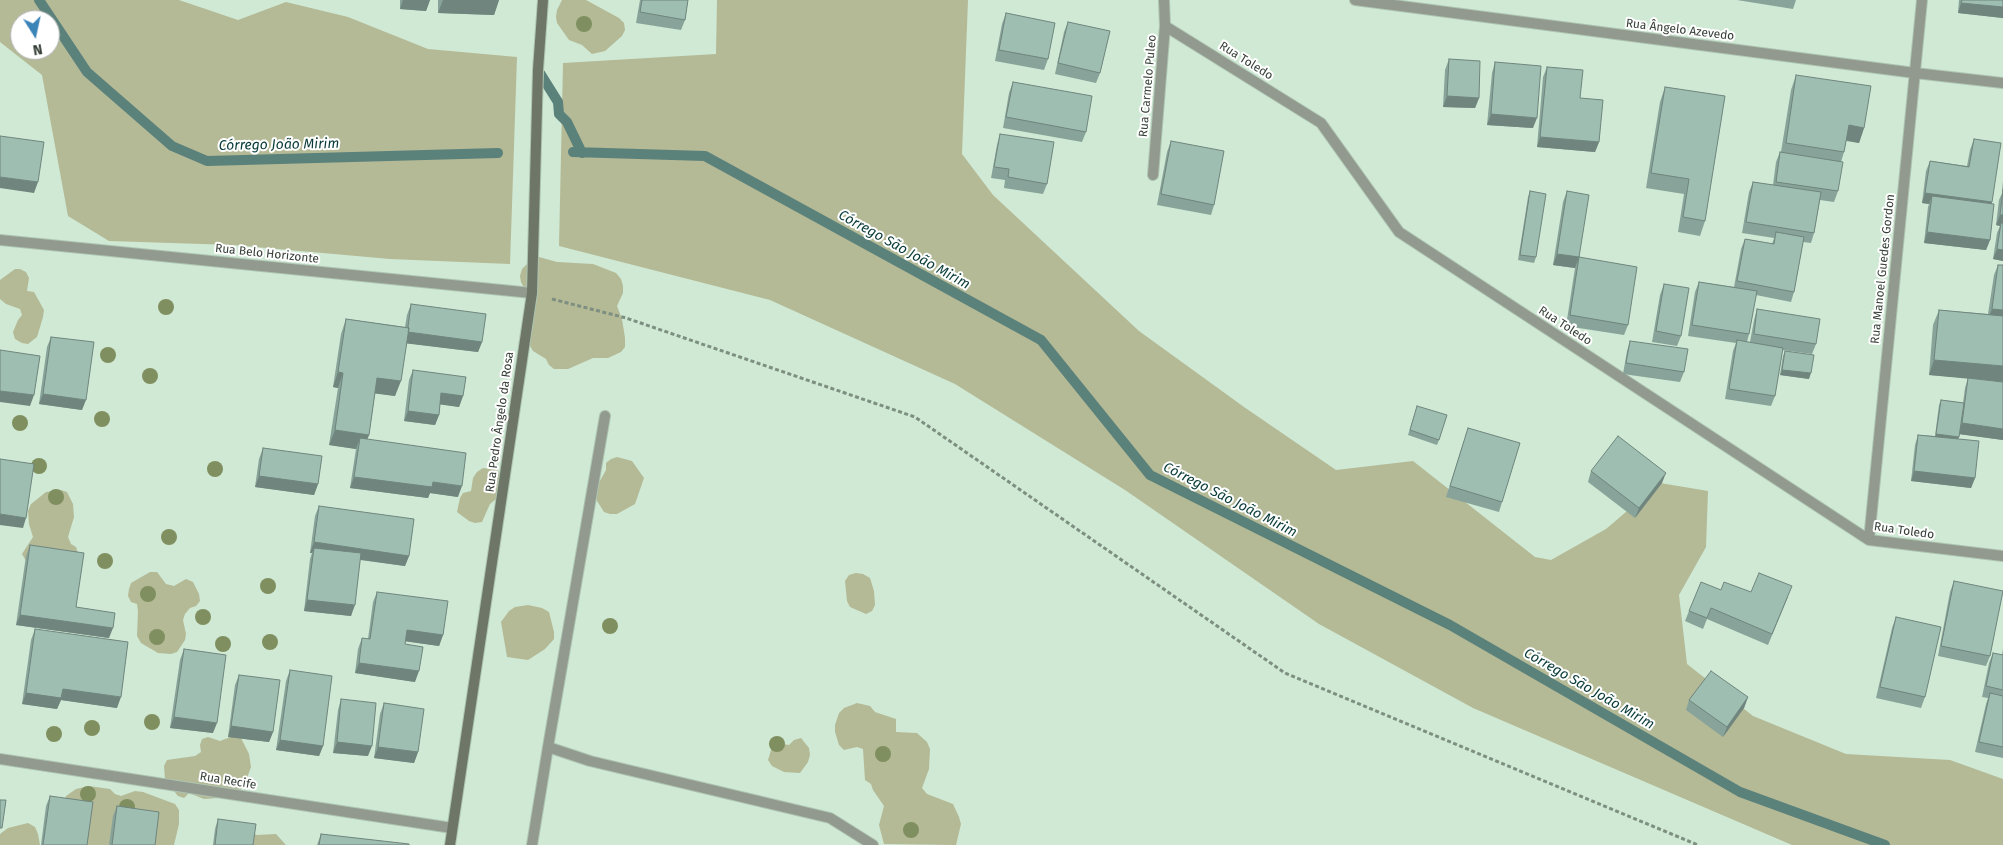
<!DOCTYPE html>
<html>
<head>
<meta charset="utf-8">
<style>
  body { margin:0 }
  #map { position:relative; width:2003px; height:845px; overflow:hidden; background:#cfe9d4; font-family:"Fira Sans",sans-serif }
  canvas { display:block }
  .north { position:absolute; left:10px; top:10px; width:50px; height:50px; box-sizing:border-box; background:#fff; border:1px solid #aeb2af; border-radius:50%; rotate:170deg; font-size:14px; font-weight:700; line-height:20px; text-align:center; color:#353f37 }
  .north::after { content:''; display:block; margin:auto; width:18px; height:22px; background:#3b84b8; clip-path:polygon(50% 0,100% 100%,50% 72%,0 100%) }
</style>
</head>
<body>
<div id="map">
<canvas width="2003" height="845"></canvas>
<div class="north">N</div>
</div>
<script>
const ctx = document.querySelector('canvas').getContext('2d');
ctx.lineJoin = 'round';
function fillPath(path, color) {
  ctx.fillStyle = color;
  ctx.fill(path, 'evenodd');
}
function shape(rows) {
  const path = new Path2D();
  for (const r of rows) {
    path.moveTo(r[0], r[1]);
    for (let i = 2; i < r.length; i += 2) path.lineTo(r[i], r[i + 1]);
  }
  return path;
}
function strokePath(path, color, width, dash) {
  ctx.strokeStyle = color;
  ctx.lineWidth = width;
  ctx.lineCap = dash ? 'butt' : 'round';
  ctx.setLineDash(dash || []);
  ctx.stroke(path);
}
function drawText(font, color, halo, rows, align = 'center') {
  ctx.font = font + ' "Fira Sans",sans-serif';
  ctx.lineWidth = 4;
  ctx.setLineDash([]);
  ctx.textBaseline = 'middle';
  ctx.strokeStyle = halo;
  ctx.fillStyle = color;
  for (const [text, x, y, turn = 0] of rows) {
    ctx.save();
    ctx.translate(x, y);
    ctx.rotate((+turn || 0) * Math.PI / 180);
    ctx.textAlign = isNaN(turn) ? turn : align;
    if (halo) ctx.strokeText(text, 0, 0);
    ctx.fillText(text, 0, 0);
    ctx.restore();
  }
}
fillPath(shape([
  [0,0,179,0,238,20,286,2,348,17,428,49,517,57,510,264,390,259,233,245,109,241,68,216,42,75,0,42],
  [20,20,50,20,50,50,20,50],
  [562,0,586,0,619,18,624,23,625,30,622,36,605,51,592,54,582,45,569,40,557,23,556,17,557,10],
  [717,0,968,0,962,154,993,195,1139,331,1244,407,1336,470,1413,461,1535,557,1551,560,1606,529,1660,483,1708,491,1706,547,1679,595,1687,664,1753,716,1846,754,1950,760,2003,779,2003,845,1792,845,1473,708,1319,624,1125,490,955,384,770,300,559,246,563,63,716,54],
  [539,257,557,262,593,264,616,273,621,279,623,286,623,293,617,306,622,319,625,338,625,347,621,352,608,358,593,358,568,369,554,369,549,365,546,359,533,351,526,339,528,295,521,282,520,276,522,269,532,259],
  [15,269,20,269,26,272,29,278,27,291,34,292,44,310,43,317,37,337,28,344,22,343,15,339,13,332,18,320,22,315,20,309,6,304,0,299,0,280],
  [617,457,632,461,644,478,635,504,617,514,610,514,604,512,597,501,596,488,606,470,606,463,611,459],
  [483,468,497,470,502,475,501,495,490,504,482,522,475,523,469,521,457,512,460,498,463,493,471,491,473,478,477,472],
  [61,490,67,492,73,504,74,517,68,537,71,544,76,547,78,553,29,566,22,554,33,537,29,524,28,511,31,504,46,492],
  [150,572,157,572,166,584,174,586,186,579,193,582,199,594,200,601,196,606,190,608,185,614,183,620,186,634,185,640,177,652,171,654,158,653,141,643,137,636,138,611,137,604,131,602,128,596,129,589,131,583],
  [856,573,863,574,870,578,874,591,875,605,872,611,866,614,850,607,847,601,845,581,849,575],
  [528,605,542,608,549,612,554,632,554,639,545,649,528,660,507,657,501,622,509,611,515,607],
  [857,703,870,706,875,712,896,719,896,732,917,733,927,742,930,749,929,769,922,788,927,794,953,804,959,817,961,824,956,845,884,844,879,825,884,806,873,790,871,784,865,780,863,749,857,747,844,750,839,745,835,732,835,725,839,713,844,708],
  [233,736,240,736,249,754,251,767,244,786,239,791,218,798,204,799,189,793,184,798,178,796,165,780,164,766,167,760,195,756,201,752,200,745,202,739,208,737,220,741],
  [801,738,809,748,810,755,808,762,800,773,784,772,772,766,768,760,772,747,777,743,789,745,794,740],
  [89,786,110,789,115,794,121,796,135,791,143,792,175,804,179,810,179,824,174,845,79,845,62,808,66,796,76,789],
  [28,823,35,827,38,834,40,845,0,845,0,834,8,828],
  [244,830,257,835,276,834,286,845,220,845]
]), '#b4b996');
strokePath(shape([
  [39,0,87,72,172,146,207,161,498,153],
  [538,70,558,102,559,114,567,122,582,153],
  [573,152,705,156,1041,340,1150,475,1450,625,1740,792,1885,845]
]), '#5b817b', 10);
const service = shape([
  [605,416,548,747,590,761,830,818,873,845],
  [532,845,548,747]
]);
const minor = shape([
  [1355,0,1915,73,2003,83],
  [1165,26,1321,123,1399,232,1869,540,2003,556],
  [1153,175,1165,26,1164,0],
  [0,240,532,293],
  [1869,540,1922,0],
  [0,759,452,828]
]);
const secondary = shape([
  [450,845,532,293,538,70,543,0]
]);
strokePath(service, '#adc4b1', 12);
strokePath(minor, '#adc4b1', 12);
strokePath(secondary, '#adc4b1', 12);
strokePath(shape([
  [552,299,626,318,915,417,1285,673,1698,845]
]), '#7d8f81', 3, [4, 2.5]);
strokePath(service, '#92998e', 10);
strokePath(minor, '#92998e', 10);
strokePath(secondary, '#6d7667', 10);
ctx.fillStyle = '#808f5f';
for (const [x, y] of [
  [584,24],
  [166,307],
  [108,355],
  [150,376],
  [102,419],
  [20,423],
  [39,466],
  [215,469],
  [56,497],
  [169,537],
  [105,561],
  [268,586],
  [148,594],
  [203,617],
  [610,626],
  [157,637],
  [270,642],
  [223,644],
  [152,722],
  [92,728],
  [54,734],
  [777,744],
  [883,754],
  [88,794],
  [127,807],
  [911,830]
]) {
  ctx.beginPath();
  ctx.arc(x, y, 8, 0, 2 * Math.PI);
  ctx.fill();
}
fillPath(shape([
  [400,0,430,0,426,11,400,9],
  [438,0,499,0,494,15,438,13],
  [640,0,688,0,685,20,681,30,636,23],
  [1737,0,1796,0,1793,9],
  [1959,0,2003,0,2003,18,1958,13],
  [1006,13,1048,59,1044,70,995,61,1002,24],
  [1068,22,1100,73,1096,83,1055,74,1064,32],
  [1449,59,1479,98,1475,108,1443,107,1445,70],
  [1495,62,1533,128,1487,125,1492,73],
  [1547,67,1580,98,1599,142,1595,152,1537,147,1543,77],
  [1796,75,1864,128,1859,143,1846,141,1844,152,1841,162,1838,191,1834,202,1820,200,1814,233,1811,243,1803,242,1794,292,1791,302,1756,295,1749,334,1747,342,1750,342,1754,320,1757,309,1816,344,1812,354,1782,350,1775,396,1771,406,1725,399,1733,351,1736,343,1688,336,1695,292,1699,282,1734,287,1741,249,1745,239,1772,244,1774,238,1742,233,1749,192,1753,182,1773,185,1776,162,1780,152,1781,152,1791,90],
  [1013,82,1086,132,1082,142,1003,128,1009,93],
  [1665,87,1705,221,1700,236,1678,232,1684,194,1646,188,1660,102],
  [1000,134,1047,184,1043,194,1004,188,1005,180,991,178,997,145],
  [1974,139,1992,204,1990,240,1986,250,1924,243,1928,207,1929,204,1922,203,1926,171,1930,161,1967,166,1970,150],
  [1171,141,1214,205,1211,215,1157,205,1167,152],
  [2003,181,2003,261,1993,259,1997,233,2000,226,1996,225,1999,200,2003,191,2002,191],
  [1530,191,1536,257,1534,263,1518,260,1528,197],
  [1567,191,1579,257,1628,325,1624,335,1566,326,1575,268,1553,265,1563,202],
  [1998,265,1983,380,2003,382,2003,440,1960,434,1958,439,1975,478,1971,488,1911,481,1915,445,1918,435,1935,436,1939,405,1941,400,1963,403,1965,388,1968,378,1929,375,1933,325,1939,310,1988,314,1994,275],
  [1664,284,1681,336,1677,346,1652,342,1660,295],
  [411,304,482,342,478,352,406,343,395,396,375,393,369,435,367,439,458,497,430,493,428,498,350,488,356,449,329,445,338,388,333,387,341,334,346,319,405,327,407,315],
  [51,337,82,410,39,404,47,347],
  [1630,341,1684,372,1680,382,1623,374,1627,351],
  [1785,351,1809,379,1780,375,1783,356],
  [413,370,463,396,459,407,440,404,439,415,435,425,404,421,409,380],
  [1417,406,1439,440,1437,445,1408,435],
  [1468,428,1502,502,1499,512,1446,497],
  [263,448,318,484,314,495,255,487,259,459],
  [1591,471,1662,483,1635,518,1588,482],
  [319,506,409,556,405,566,360,560,351,616,304,611,310,559,312,553,310,553,315,516],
  [30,545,76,607,109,638,16,625,26,556],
  [1954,581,1990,656,1986,666,1938,656,1950,592],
  [1721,590,1751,592,1788,597,1768,645,1707,619,1703,629,1685,621,1689,611],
  [377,592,443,635,439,646,405,641,405,644,415,682,355,673,358,649,362,638,368,639,373,602],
  [1896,617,1925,697,1921,708,1876,698,1892,628],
  [35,629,117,708,61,700,57,709,22,704,31,640],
  [184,649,213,733,170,728,180,660],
  [2003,649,2003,758,1975,752,1986,704,1988,698,1982,697,1989,663,1993,653,2002,655],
  [290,670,323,746,319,756,276,750,286,681],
  [239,675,273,732,269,742,228,737,235,685],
  [1748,697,1744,708,1723,737,1686,710,1689,700],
  [341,699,368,756,333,753,338,710],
  [384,703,418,752,414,763,374,758,380,714],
  [50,796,87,845,41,845,46,806],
  [117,806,155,845,109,845,113,816],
  [218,819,253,845,213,845,215,829],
  [321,834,409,845,317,845]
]), '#88a399');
fillPath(shape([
  [403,0,430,0,426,11,400,9],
  [443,0,499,0,494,15,438,13],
  [1961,3,2003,7,2003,18,1958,13],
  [1447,96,1479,98,1475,108,1443,107],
  [1491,114,1537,118,1533,128,1487,125],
  [1849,125,1864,128,1859,143,1844,140],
  [1540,137,1599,142,1595,152,1537,147],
  [0,177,38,182,34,193,0,188],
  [1925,193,1992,202,1988,213,1932,196,1929,204,1922,203],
  [2000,215,2003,215,2003,226,2001,223,2000,226,1996,225],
  [1927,232,1990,240,1986,250,1924,243],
  [1997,249,2003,250,2003,261,1993,259],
  [1557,254,1579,257,1575,268,1553,265],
  [1992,309,2003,310,2003,321,1988,319],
  [407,332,482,342,478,352,403,343],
  [1934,360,2003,366,2003,382,1929,375],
  [1782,370,1811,373,1809,379,1780,375],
  [338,372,343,373,338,388,333,387],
  [377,378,401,381,395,396,371,393],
  [0,391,34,395,30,406,0,402],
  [441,393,463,396,459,407,437,404],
  [43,394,86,400,82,410,39,404],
  [408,411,439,415,435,425,404,421],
  [1962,423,2003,429,2003,440,1958,434],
  [335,430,369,435,363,450,360,438,356,449,329,445],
  [1936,434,1959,437,1957,442,1934,439],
  [1914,471,1975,478,1971,488,1911,481],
  [1666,473,1662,483,1635,518,1639,508],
  [259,476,318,484,314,495,255,487],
  [354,477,433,482,462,486,458,497,430,493,428,498,350,488],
  [0,514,26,518,23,528,0,525],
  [314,542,409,556,405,566,313,553,314,548,312,553,310,553],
  [307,600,355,605,351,616,304,611],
  [20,615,113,628,109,638,16,625],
  [407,630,443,635,439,646,403,641],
  [359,663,419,671,415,682,355,673],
  [63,689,121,697,117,708,61,700,57,709,22,704,26,693],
  [1748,697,1744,708,1723,737,1727,727],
  [174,717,217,723,213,733,170,728],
  [231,726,273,732,269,742,228,737],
  [280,740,323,746,319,756,276,750],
  [337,742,372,746,368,756,333,753],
  [378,747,418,752,414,763,374,758]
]), '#6f857d');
const building = shape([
  [642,0,688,0,685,20,640,12,642,0],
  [1962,0,2003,0,2003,7,1961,3,1962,0],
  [1006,13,1055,23,1048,59,999,50,1006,13],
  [1068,22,1110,31,1100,73,1058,63,1068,22],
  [1449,59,1480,61,1479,98,1447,96,1449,59],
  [1495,62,1541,66,1537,118,1491,114,1495,62],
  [1547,67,1583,70,1580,98,1603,100,1599,142,1540,137,1547,67],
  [1796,75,1871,86,1864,128,1849,125,1844,152,1786,143,1796,75],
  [1013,82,1092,96,1086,132,1006,117,1013,82],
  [1665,87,1725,96,1705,221,1683,217,1689,179,1651,173,1665,87],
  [1000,134,1054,142,1047,184,1008,177,1009,169,994,167,1000,134],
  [0,136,44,142,38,182,0,177,0,136],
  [1974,139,2001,143,1992,202,1925,193,1930,161,1969,167,1974,139],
  [1171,141,1224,151,1214,205,1161,194,1171,141],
  [1780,152,1843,162,1838,191,1776,182,1780,152],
  [1753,182,1821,192,1814,233,1746,222,1753,182],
  [2003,190,2003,215,2000,215,2003,190],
  [1530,191,1546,194,1536,257,1520,255,1530,191],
  [1567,191,1589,195,1579,257,1557,254,1567,191],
  [1932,196,1994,204,1990,240,1927,232,1932,196],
  [2001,223,2003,223,2003,250,1997,249,2001,223],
  [1776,232,1804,237,1794,292,1737,281,1745,239,1774,244,1776,232],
  [1579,257,1637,267,1628,325,1570,315,1579,257],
  [1998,265,2003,265,2003,310,1992,309,1998,265],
  [1699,282,1757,291,1749,334,1692,325,1699,282],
  [1664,284,1689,288,1681,336,1656,331,1664,284],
  [411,304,486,314,482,342,408,332,409,328,408,327,411,304],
  [1757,309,1820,319,1816,344,1754,334,1757,309],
  [1939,310,2003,316,2003,366,1934,360,1939,310],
  [346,319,409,328,401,381,377,378,369,435,335,430,343,373,338,372,346,319],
  [51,337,94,342,86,400,43,394,51,337],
  [1737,340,1783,348,1775,396,1729,389,1737,340],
  [1630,341,1688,349,1684,372,1626,363,1630,341],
  [0,350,40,356,34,395,0,391,0,350],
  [1785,351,1814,355,1811,373,1782,370,1785,351],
  [413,370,466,377,463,396,441,393,439,415,408,411,413,370],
  [1968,378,2003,382,2003,429,1962,423,1968,378],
  [1941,400,1964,403,1959,437,1936,434,1941,400],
  [1417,406,1447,415,1439,440,1410,430,1417,406],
  [1468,428,1520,443,1502,502,1450,486,1468,428],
  [1918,435,1979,441,1975,478,1914,471,1918,435],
  [1618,436,1666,473,1639,508,1591,471,1618,436],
  [360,438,466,453,462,486,433,482,432,487,354,477,360,438],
  [263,448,322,456,318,484,259,476,263,448],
  [0,459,34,464,26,518,0,514,0,459],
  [319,506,414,519,409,556,314,542,319,506],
  [30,545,84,553,76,607,115,613,113,628,20,615,30,545],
  [314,548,361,553,355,605,307,600,314,548],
  [1759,573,1792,586,1772,634,1711,608,1707,618,1689,611,1701,582,1721,590,1724,582,1751,592,1759,573],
  [1954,581,2003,591,1990,656,1941,646,1954,581],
  [377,592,448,601,443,635,407,630,405,644,423,647,419,671,359,663,362,638,370,639,377,592],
  [1896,617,1941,627,1925,697,1880,687,1896,617],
  [35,629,128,642,121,697,63,689,61,698,26,693,35,629],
  [184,649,226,655,217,723,174,717,184,649],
  [1993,653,2003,655,2003,690,1986,686,1993,653],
  [290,670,332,676,323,746,280,740,290,670],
  [1711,671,1748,697,1727,727,1689,700,1711,671],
  [239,675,280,680,273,732,231,726,239,675],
  [1990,693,2003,696,2003,747,1979,742,1990,693],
  [341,699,376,703,372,746,337,742,341,699],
  [384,703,424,709,418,752,378,747,384,703],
  [50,796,93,802,87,845,43,845,50,796],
  [0,800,6,800,2,828,0,828,0,800],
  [117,806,159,812,155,845,112,845,117,806],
  [218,819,256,824,253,845,215,845,218,819],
  [321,834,409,844,409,845,319,845,321,834]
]);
fillPath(building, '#9ebeb2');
strokePath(building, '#6f857d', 1);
drawText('12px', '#353f37', '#fff', [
  ["Rua Ângelo Azevedo",1680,30,7],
  ["Rua Toledo",1246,61,32],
  ["Rua Carmelo Puleo",1148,86,-85],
  ["Rua Belo Horizonte",267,254,6],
  ["Rua Manoel Guedes Gordon",1883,269,-84],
  ["Rua Toledo",1565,326,33],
  ["Rua Pedro Ângelo da Rosa",500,422,-82],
  ["Rua Toledo",1904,531,8],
  ["Rua Recife",228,781,9]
]);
drawText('italic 14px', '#083b37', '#fff', [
  ["Córrego João Mirim",279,145,-1],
  ["Córrego São João Mirim",904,250,29],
  ["Córrego São João Mirim",1230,500,27],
  ["Córrego São João Mirim",1589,689,30]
]);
</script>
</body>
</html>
